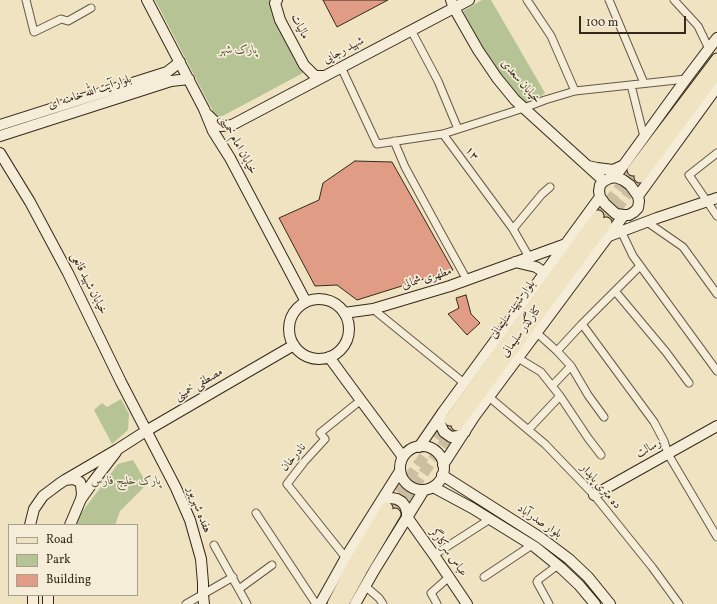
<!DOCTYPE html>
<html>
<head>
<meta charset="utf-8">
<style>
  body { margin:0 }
  #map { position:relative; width:717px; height:604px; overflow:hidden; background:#f0e3c2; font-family:Vollkorn,serif }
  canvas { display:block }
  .legend { position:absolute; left:8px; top:524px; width:130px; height:72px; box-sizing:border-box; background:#f5edd7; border:1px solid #a89f8c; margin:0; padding:5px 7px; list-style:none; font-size:12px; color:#35291b }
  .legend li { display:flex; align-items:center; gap:8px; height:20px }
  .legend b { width:20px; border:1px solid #a89f8c }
  .scale { position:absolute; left:579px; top:16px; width:107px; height:18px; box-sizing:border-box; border:2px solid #35291b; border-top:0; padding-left:5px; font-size:12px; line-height:14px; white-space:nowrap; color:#35291b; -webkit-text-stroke:3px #f5edd7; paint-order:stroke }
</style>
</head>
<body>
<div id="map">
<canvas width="717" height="604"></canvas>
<ul class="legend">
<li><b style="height:5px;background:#f0e3c2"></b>Road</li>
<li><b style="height:11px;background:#b6c495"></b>Park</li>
<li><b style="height:11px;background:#e09c84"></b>Building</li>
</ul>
<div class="scale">100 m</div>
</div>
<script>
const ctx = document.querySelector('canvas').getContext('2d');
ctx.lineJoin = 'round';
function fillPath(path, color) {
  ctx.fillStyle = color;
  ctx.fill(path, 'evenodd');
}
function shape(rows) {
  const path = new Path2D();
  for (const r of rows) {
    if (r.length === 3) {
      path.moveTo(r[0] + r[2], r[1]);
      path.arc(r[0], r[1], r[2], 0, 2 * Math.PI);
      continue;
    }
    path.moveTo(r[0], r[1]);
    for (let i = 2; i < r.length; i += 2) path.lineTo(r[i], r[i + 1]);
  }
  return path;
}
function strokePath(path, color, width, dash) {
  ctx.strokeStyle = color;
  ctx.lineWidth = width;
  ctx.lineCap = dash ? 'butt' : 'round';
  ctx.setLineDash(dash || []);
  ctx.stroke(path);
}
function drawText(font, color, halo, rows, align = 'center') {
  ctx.font = font + ' Vollkorn,Amiri,serif';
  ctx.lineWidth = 3.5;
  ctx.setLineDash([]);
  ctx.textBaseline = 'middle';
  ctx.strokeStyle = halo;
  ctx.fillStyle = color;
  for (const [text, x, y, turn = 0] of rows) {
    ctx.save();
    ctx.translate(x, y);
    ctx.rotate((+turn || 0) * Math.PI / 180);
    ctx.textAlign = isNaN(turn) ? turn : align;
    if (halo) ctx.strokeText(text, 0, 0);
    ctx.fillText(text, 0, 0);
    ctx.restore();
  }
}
fillPath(shape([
  [155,0,269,0,303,73,217,119],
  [482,0,491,0,545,93,526,107,490,61,463,11],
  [121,399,129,414,128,430,112,444,94,410,102,403,107,407],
  [133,460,147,484,120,511,115,525,75,525,79,516,118,464]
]), '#b6c495');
const building = shape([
  [323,0,388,0,337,27,323,0],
  [355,161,392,162,453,270,357,300,337,285,315,286,279,218,319,200,323,183,355,161],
  [466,295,471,314,480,323,467,335,448,314,459,308,456,298,466,295]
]);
fillPath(building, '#e09c84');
strokePath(building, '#35291b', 1);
strokePath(shape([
  [598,216,633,170],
  [606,223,640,177],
  [389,506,450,420],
  [395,514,457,425]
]), '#cbbea1', 11, [11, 5.5]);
const street = shape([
  [26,0,34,32,61,19,68,21,91,8],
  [527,0,551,36,575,91],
  [609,0,644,83],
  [674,0,698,26,709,49],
  [411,30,438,81,458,129],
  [341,67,377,144,443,134,524,108,545,100,575,91,686,79],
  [631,85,644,137],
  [443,134,513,229,529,257],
  [394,141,405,167,442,235,467,280],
  [717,153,689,175,717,216],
  [647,222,683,247,717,294],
  [513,229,542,194,550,187],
  [621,231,633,256,717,371],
  [615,291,666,352,689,383],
  [373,309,464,383],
  [582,324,654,422,664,441,668,454,717,537],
  [537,333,557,351],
  [518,358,541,372,560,396,528,430],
  [552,386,571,366],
  [560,396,588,438,601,455],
  [489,397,545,444,594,495,652,567,679,604],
  [604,417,588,395,571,366,557,351,582,324,640,266],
  [256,513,316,604],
  [214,545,247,604],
  [434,555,490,519],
  [346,558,287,484,304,462,325,439,320,433,361,400],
  [484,577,532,545],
  [365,586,379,598,383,604],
  [239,589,272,565],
  [186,604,233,577],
  [437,604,431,593,449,577],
  [549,604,537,582,538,580,558,565]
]);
const secondary = shape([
  [147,0,204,109,213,131,230,158,306,302],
  [277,0,275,3,280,20,304,65,314,75,318,76,324,76],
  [451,0,454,8,478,50,497,78,515,100,604,181],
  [208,115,215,122,221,126,232,125,469,0],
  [0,125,167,72,180,62],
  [0,136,171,81,189,79],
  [0,153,30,202,68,273,121,382,176,488,190,520,201,559,203,583,203,595,204,604],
  [588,166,597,168,613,170,624,165],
  [615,177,686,79,717,38],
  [615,177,623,180,630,185,638,196,639,201,638,208,634,212,629,215,624,215,616,214,605,204,600,197,599,191,600,185,604,181,610,178,615,177],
  [638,196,717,87],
  [609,236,657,218,717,198],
  [515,262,536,267,545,273],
  [319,329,30],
  [344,313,373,309,450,286,566,244],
  [329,357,351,387,403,457],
  [442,413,440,424,444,432,451,437,458,436,465,432],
  [422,468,22],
  [419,447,443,412,600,197],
  [443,465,474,417,624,215],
  [442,475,541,538,569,559,588,577,610,604],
  [65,480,118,449,146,431,294,345],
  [433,487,472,508,535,547,561,568,579,585,595,604],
  [594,495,717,426],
  [81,499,93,482,116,452],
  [381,501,386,499,391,498,397,499,402,502,405,506,407,512,407,517,434,555,467,604],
  [30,525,34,509,43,496,59,484,65,480,73,479,80,482,81,485,82,494,81,499,70,525],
  [33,595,33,604],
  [48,595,48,604],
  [320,604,349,552,400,471],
  [355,604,375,569,424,490]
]);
const primary = shape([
  [633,170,717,59],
  [640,177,717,73],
  [450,420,598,216],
  [457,425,606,223],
  [333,604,352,566,387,508],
  [343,604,361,571,395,514]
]);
strokePath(street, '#645845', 9);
strokePath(secondary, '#35291b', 12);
strokePath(primary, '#35291b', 13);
strokePath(street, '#f5edd7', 7);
strokePath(secondary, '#f5edd7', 10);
strokePath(primary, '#f0e3c2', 11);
drawText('12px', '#35291b', '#f5edd7', [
  ["مالیات",299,27,63],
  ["شهید رجایی",344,51,-28],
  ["خیابان سعدی",520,82,49],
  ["بلوار آیت الله خامنه ای",90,93,-18],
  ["خیابان امام خمینی",237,145,61],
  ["۱۳",471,154,54],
  ["مطهری شمالی",427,279,-17],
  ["خیابان شهید قانعی",88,284,63],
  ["بلوار شهید سلیمانی",513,310,-54],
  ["کنارگذر سلیمانی",522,332,-54],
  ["مصطفی خمینی",199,385,-30],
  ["رسالت",649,449,-29],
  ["نادرخان",294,458,-50],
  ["ده متری پایدار",600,487,49],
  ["هفده شهریور",198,510,69],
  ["بلوار صدرآباد",539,522,34],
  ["عباس سرکارگر",448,553,55]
]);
drawText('italic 12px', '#55503a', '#f5edd7', [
  ["پارک شهر",238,51],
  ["پارک خلیج فارس",126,482]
]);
</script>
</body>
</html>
